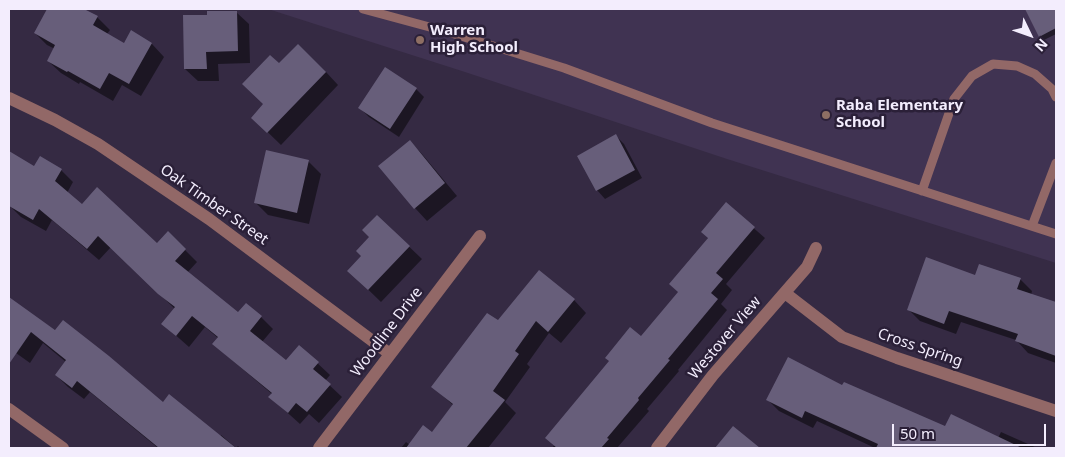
<!DOCTYPE html>
<html>
<head>
<meta charset="utf-8">
<style>
  body { margin:0 }
  #map { position:relative; width:1065px; height:457px; overflow:hidden; background:#352a43; font-family:"Noto Sans",sans-serif }
  canvas { display:block }
  .frame { position:absolute; inset:0; border:10px solid #f3edfd; pointer-events:none }
  .north { position:absolute; left:1005px; top:10px; width:50px; height:50px; -webkit-text-stroke:4px #2b2038; paint-order:stroke; rotate:132deg; font-size:14px; font-weight:700; line-height:20px; text-align:center; color:#f3edfd }
  .north::after { content:''; display:block; margin:auto; width:18px; height:22px; background:#f3edfd; clip-path:polygon(50% 0,100% 100%,50% 72%,0 100%) }
  .scale { position:absolute; left:892px; top:424px; width:154px; height:22px; box-sizing:border-box; border:2px solid #f3edfd; border-top:0; padding-left:6px; font-size:15px; line-height:18px; white-space:nowrap; color:#f3edfd; -webkit-text-stroke:4px #2b2038; paint-order:stroke }
</style>
</head>
<body>
<div id="map">
<canvas width="1065" height="457"></canvas>
<div class="frame"></div>
<div class="north">N</div>
<div class="scale">50 m</div>
</div>
<script>
const ctx = document.querySelector('canvas').getContext('2d');
ctx.lineJoin = 'round';
function fillPath(path, color) {
  ctx.fillStyle = color;
  ctx.fill(path, 'evenodd');
}
function shape(rows) {
  const path = new Path2D();
  for (const r of rows) {
    path.moveTo(r[0], r[1]);
    for (let i = 2; i < r.length; i += 2) path.lineTo(r[i], r[i + 1]);
  }
  return path;
}
function strokePath(path, color, width, dash) {
  ctx.strokeStyle = color;
  ctx.lineWidth = width;
  ctx.lineCap = dash ? 'butt' : 'round';
  ctx.setLineDash(dash || []);
  ctx.stroke(path);
}
function drawText(font, color, halo, rows, align = 'center') {
  ctx.font = font + ' "Noto Sans",sans-serif';
  ctx.lineWidth = 5;
  ctx.setLineDash([]);
  ctx.textBaseline = 'middle';
  ctx.strokeStyle = halo;
  ctx.fillStyle = color;
  for (const [text, x, y, turn = 0] of rows) {
    ctx.save();
    ctx.translate(x, y);
    ctx.rotate((+turn || 0) * Math.PI / 180);
    ctx.textAlign = isNaN(turn) ? turn : align;
    if (halo) ctx.strokeText(text, 0, 0);
    ctx.fillText(text, 0, 0);
    ctx.restore();
  }
}
fillPath(shape([
  [268,9,1056,9,1056,263,727,159,465,72]
]), '#403352');
fillPath(shape([
  [49,9,82,9,97,17,110,30,107,34,124,44,131,32,152,44,164,57,141,96,122,85,113,101,80,82,79,84,61,73,48,61,55,49,47,45,35,33],
  [1026,9,1056,9,1056,34,1044,40,1040,36],
  [236,12,249,24,250,63,218,64,219,81,198,81,185,69,208,16],
  [326,72,338,85,281,145,253,118,265,105],
  [416,89,424,97,399,137,369,117,360,108],
  [616,136,624,144,642,178,605,199,597,190],
  [410,141,422,154,457,196,427,221,415,208,380,166],
  [9,153,35,167,61,170,73,182,67,193,82,206,157,244,168,233,197,262,187,273,238,314,246,304,261,317,273,329,262,342,286,361,299,346,330,375,325,381,342,397,319,423,309,414,300,424,270,397,272,394,226,355,214,344,218,338,205,327,189,347,163,324,175,309,111,247,99,260,52,220,46,231,21,217,9,205,11,201,9,200],
  [308,161,321,174,309,224,268,215,256,203],
  [726,204,765,238,726,284,732,290,721,304,727,310,678,370,679,371,647,409,649,411,617,448,552,448,679,292],
  [377,216,422,259,381,302,349,271,363,256],
  [976,277,1020,279,1032,291,1031,295,1056,304,1056,363,1028,353,1016,340,961,322,956,334,920,321,908,309],
  [9,299,163,403,220,437,221,435,236,448,238,446,240,448,158,448,90,392,84,399,68,387,56,375,66,362,43,343,30,363,9,348],
  [574,300,586,313,561,343,549,333,527,364,530,367,505,402,516,413,488,448,401,448,406,442,410,445,432,433,454,406,433,387,498,322],
  [843,387,946,427,998,438,1001,432,1037,448,875,448,817,421,813,428,779,411,768,400]
]), '#0007');
fillPath(shape([
  [47,9,84,9,98,16,93,25,124,43,131,30,152,43,129,84,109,73,100,89,68,71,67,72,47,61,55,45,34,33],
  [1025,9,1056,9,1056,28,1039,37],
  [207,11,237,11,238,51,206,52,207,69,184,69,183,15,207,15],
  [298,44,326,72,267,133,251,118,263,104,242,84,270,55,279,63],
  [385,67,417,88,390,129,358,108],
  [616,134,635,170,596,191,577,156],
  [410,140,445,183,414,209,378,166],
  [266,150,309,160,297,213,254,203],
  [9,151,34,166,40,156,62,169,55,181,82,204,97,187,157,243,168,231,186,249,175,261,238,312,246,303,262,316,250,331,286,360,299,345,319,362,313,369,331,384,307,412,296,403,288,413,268,397,272,393,212,344,218,337,192,316,176,336,161,324,175,307,158,294,98,236,87,249,39,209,33,220,9,206],
  [726,202,755,227,716,273,723,279,711,293,718,299,668,359,670,360,638,398,639,400,607,438,609,439,601,448,557,448,545,438,609,361,605,358,630,327,641,336,678,292,669,284,708,238,701,232],
  [377,215,410,246,368,290,347,271,361,256,356,251,369,237,362,230],
  [926,257,975,275,979,264,1021,278,1017,289,1056,302,1056,356,1015,341,1018,334,949,311,944,324,907,310],
  [539,270,575,299,548,332,536,321,515,351,519,354,493,391,505,400,466,448,406,448,423,425,432,432,453,404,431,387,487,313,498,320],
  [9,297,55,330,63,320,109,356,163,402,169,394,236,448,159,448,77,381,72,388,55,375,66,360,31,332,9,364],
  [788,357,842,385,844,382,945,426,951,414,1022,448,876,448,878,444,805,411,802,418,766,400],
  [733,426,760,448,715,448]
]), '#675e7a');
strokePath(shape([
  [363,9,448,32,564,68,712,123,1056,234],
  [922,191,954,99,972,76,993,64,1017,66,1035,74,1052,89,1056,97],
  [1032,226,1056,163]
]), '#926867', 9);
strokePath(shape([
  [9,98,55,120,98,144,209,219,390,354],
  [785,293,842,337,897,358,1056,411],
  [9,409,63,448],
  [319,448,480,236],
  [657,448,713,375,807,267,816,248]
]), '#926867', 12);
for (const [x, y, r, color] of [
  [420,40,5,"#8d6e63"],
  [826,115,5,"#8d6e63"]
]) {
  const dot = new Path2D();
  dot.arc(x, y, r, 0, 2 * Math.PI);
  ctx.fillStyle = color;
  ctx.fill(dot);
  strokePath(dot, '#2b2038', 2);
}
drawText('bold 15px', '#f3edfd', '#2b2038', [
  ["Warren",430,31],
  ["High School",430,48],
  ["Raba Elementary",836,106],
  ["School",836,123]
], 'left');
drawText('15px', '#f3edfd', '#2b2038', [
  ["Oak Timber Street",214,205,35],
  ["Woodline Drive",387,332,-53],
  ["Westover View",725,338,-50],
  ["Cross Spring",920,348,19]
]);
</script>
</body>
</html>
